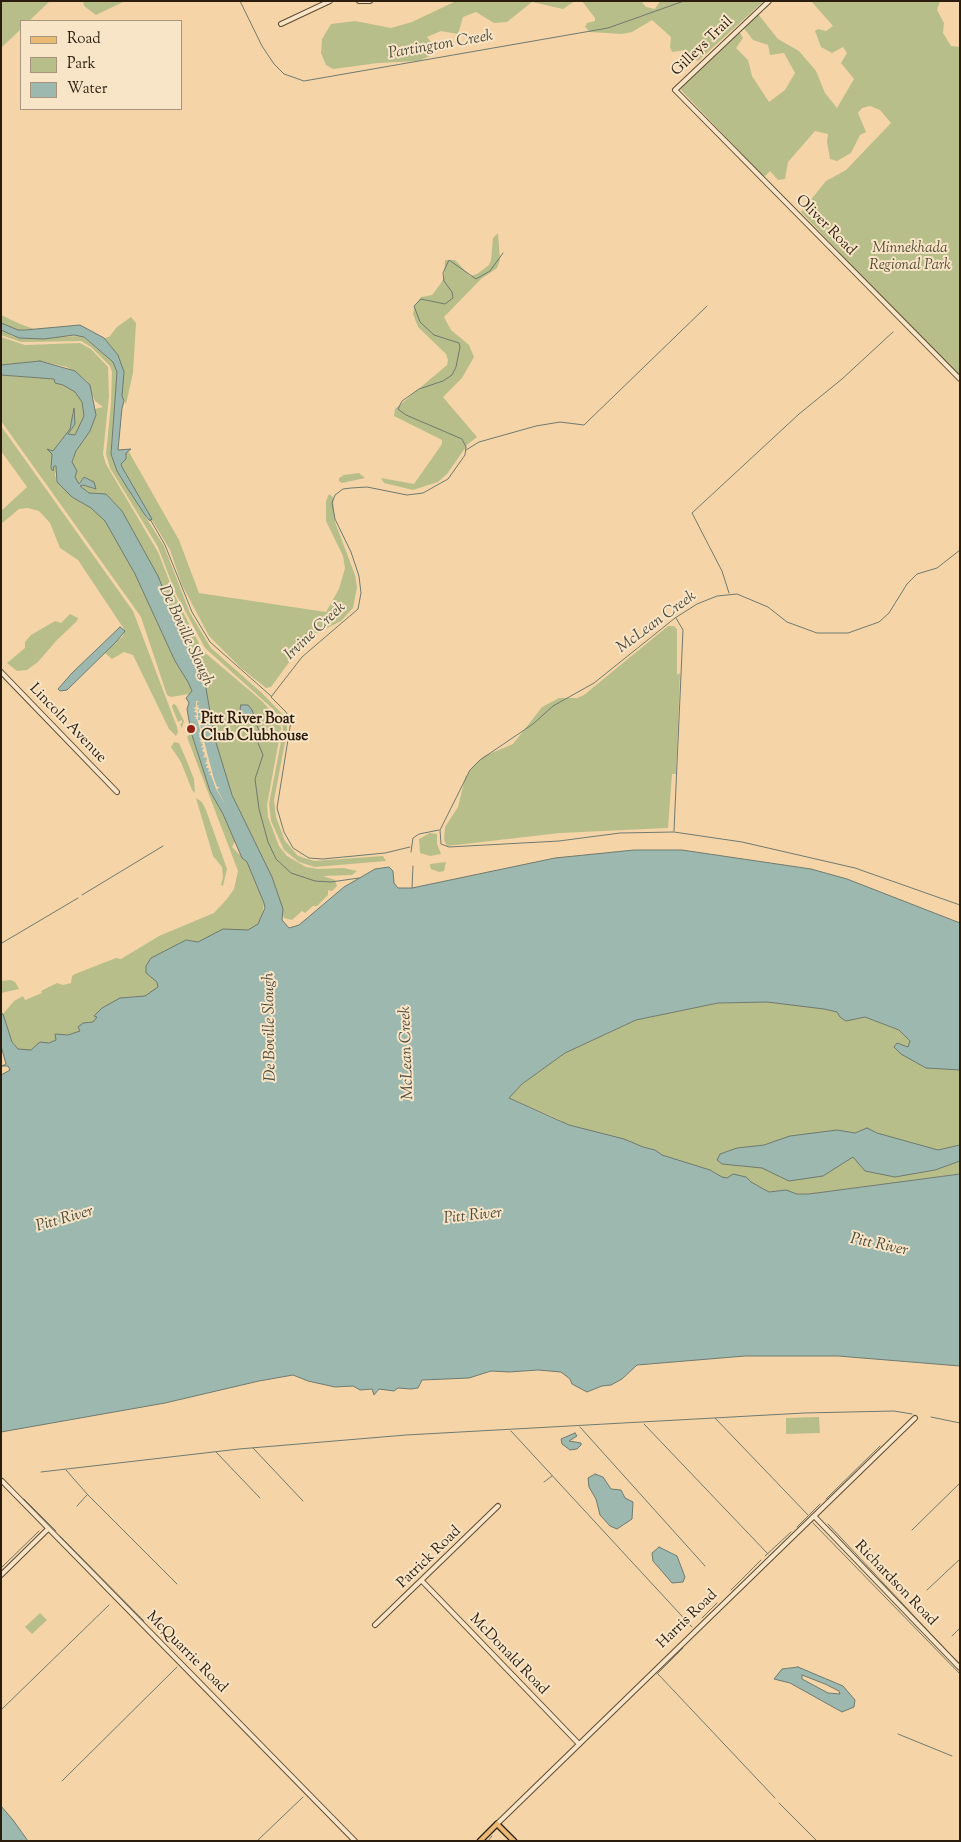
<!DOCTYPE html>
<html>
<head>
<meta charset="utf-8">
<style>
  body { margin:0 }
  #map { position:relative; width:961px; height:1842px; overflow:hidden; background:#f5d5a8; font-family:"Sorts Mill Goudy",serif }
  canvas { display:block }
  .frame { position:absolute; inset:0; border:2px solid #2a1d0e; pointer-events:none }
  .legend { position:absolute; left:20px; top:20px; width:162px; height:90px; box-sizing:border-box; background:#f8e4c6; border:1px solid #a6947c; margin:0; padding:6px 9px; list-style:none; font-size:15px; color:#2a1d0e }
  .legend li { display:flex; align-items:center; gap:10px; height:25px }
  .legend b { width:25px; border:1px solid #a6947c }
</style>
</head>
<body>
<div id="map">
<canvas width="961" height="1842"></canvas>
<div class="frame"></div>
<ul class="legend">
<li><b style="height:6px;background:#eaba74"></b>Road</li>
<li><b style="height:14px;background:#b8be8a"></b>Park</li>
<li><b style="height:14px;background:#9db8af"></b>Water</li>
</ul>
</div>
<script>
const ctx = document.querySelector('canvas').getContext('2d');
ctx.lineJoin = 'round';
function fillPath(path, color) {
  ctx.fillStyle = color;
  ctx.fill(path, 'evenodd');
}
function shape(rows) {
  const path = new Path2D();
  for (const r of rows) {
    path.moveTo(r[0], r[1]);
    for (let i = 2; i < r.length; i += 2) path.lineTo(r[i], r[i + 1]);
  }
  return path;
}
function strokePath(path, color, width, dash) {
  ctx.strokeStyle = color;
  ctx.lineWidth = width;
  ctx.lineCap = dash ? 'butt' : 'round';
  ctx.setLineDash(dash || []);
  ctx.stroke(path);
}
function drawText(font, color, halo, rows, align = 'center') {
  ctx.font = font + ' "Sorts Mill Goudy",serif';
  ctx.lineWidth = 4;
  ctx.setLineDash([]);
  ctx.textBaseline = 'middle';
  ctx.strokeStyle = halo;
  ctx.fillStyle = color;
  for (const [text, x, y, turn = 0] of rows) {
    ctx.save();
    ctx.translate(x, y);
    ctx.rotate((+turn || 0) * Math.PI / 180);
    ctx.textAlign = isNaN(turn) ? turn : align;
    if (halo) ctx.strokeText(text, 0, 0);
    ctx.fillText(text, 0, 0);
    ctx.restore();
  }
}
fillPath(shape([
  [1,1,50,1,29,21,21,21,21,29,1,48],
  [83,1,125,1,96,15,84,6],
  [456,1,575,1,563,9,532,2,507,22,494,23,476,12,463,17,458,34,441,31,427,37,434,46,430,56,418,61,378,63,333,69,326,65,321,53,322,39,331,24,355,21,391,28,412,22],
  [582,1,641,1,646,7,655,9,660,1,764,1,698,61,685,50,672,52,670,47,671,37,652,20,632,32,622,34,590,32,585,27,587,23,595,21,595,18],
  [811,1,940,1,937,10,944,23,943,33,951,46,960,47,960,380,839,257,841,254,801,212,826,181,846,170,891,123,880,110,870,106,862,108,858,113,866,132,860,135,851,153,837,161,830,159,827,142,828,134,815,131,788,162,785,179,778,180,770,171,764,177,680,89,739,31,743,38,736,48,748,60,752,76,769,102,785,90,795,73,784,53,770,55,768,45,753,40,743,27,758,14,778,39,799,51,816,71,825,93,837,108,854,79,841,63,847,53,843,47,832,53,821,47,815,31,818,29,826,31,833,26],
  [498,233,500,260,497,268,481,279,444,317,451,330,469,345,474,357,462,378,443,397,477,437,468,444,447,474,438,482,413,490,384,483,381,478,414,484,442,444,442,440,394,416,395,409,447,365,448,360,446,354,418,327,413,314,415,305,421,297,432,295,441,283,444,277,445,260,455,260,470,276,477,274,489,265,491,260,493,238],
  [1,315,20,324,34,329,18,330,1,323],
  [131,317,136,323,133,373,126,404,122,396,114,350,104,338,109,337,117,327],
  [1,330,15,337,24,338,82,336,113,362,117,372,111,452,117,471,164,546,190,613,211,648,262,693,287,719,287,732,274,800,276,817,285,841,298,856,314,861,383,856,386,861,315,867,299,862,284,850,271,821,269,804,283,731,282,721,273,709,205,648,176,594,158,547,110,468,106,454,111,403,112,372,110,366,91,347,81,341,21,342,1,335],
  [1,337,25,345,80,343,91,349,108,367,109,396,103,454,106,464,158,552,176,598,203,651,262,701,280,721,281,729,267,805,268,817,279,846,287,856,306,867,318,869,344,868,357,871,352,875,323,876,335,880,337,886,332,891,328,890,328,895,317,906,313,906,305,913,302,911,292,920,284,918,272,877,232,795,214,736,204,676,176,621,155,572,122,511,106,494,89,493,80,486,84,485,94,489,94,482,84,477,78,484,75,477,77,471,72,463,76,451,90,431,96,415,95,409,103,407,95,401,87,381,67,367,40,361,1,365],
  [241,705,248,705,254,715,252,724,244,717,240,709],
  [1,375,54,379,55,383,63,385,75,392,82,402,84,416,75,435,68,434,75,424,75,415,72,412,73,424,70,429,53,451,47,449,52,454,51,468,57,466,55,475,57,482,72,497,91,508,105,520,135,574,175,661,188,682,192,691,189,694,171,697,167,695,141,617,1,421],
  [1,426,133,611,177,727,178,732,176,736,169,729,133,655,124,652,112,659,105,653,123,636,124,629,78,560,60,548,50,523,39,511,28,508,19,509,1,524,1,511,27,487,1,451],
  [126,452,129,452,179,540,199,593,326,612,339,589,345,568,343,556,326,521,326,501,329,494,333,497,335,522,355,575,357,587,353,608,341,621,306,639,271,687,266,688,241,668,209,636,182,585,170,550,125,475,121,464,126,459],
  [359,473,365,478,342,483,339,481,339,478,344,475],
  [70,614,78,618,77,621,56,641,38,662,27,670,17,671,7,663,25,648,25,642,31,635,55,621,61,623],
  [668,626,674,626,677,629,677,675,680,673,676,774,672,774,668,828,560,833,447,846,444,840,445,827,458,807,465,778,471,769,484,756,513,744,542,707,559,698,577,698,584,695],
  [173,704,176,705,184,721,182,728,180,724,182,723,182,720,178,722,172,707],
  [191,732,210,791,223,814,235,841,232,847,247,862,264,903,262,918,258,924,15,1094,3,1014,14,1001,23,996,25,1000,42,993,41,991,57,983,63,985,71,983,72,976,75,974,116,958,121,959,159,936,214,913,227,899,234,889,238,871,187,737],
  [174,742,179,743,186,759,194,779,195,793,192,790,181,762,171,747],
  [196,798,202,802,206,810,227,869,223,886,221,885,223,877,222,867,213,856],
  [430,833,437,834,437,844,441,854,430,856,420,853,419,839],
  [446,862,444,871,439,872,431,869,430,866,430,864],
  [11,980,15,982,19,989,1,993,1,981],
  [800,998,960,1043,960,1174,809,1194,661,1190,580,1132,558,1119,509,1098,522,1084,565,1053,636,1020,718,1003],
  [819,1417,820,1433,786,1434,786,1418],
  [40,1613,47,1620,32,1634,25,1627]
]), '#b8be8a');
const water = shape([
  [1,323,18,330,25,330,80,325,104,338,118,355,124,372,122,396,124,401,122,408,118,450,131,449,126,453,126,459,121,464,122,467,152,519,150,521,145,515,128,489,117,471,111,454,117,372,113,362,84,337,74,335,44,339,19,338,1,330,1,323],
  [40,361,75,371,90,385,96,415,90,431,76,451,72,462,77,471,75,477,79,484,84,477,94,482,96,489,83,485,80,486,89,493,106,494,122,511,158,576,176,621,204,676,214,736,232,795,272,877,283,909,282,920,289,928,299,925,344,887,375,869,389,867,393,871,394,883,398,888,412,888,555,858,634,850,682,850,811,869,847,879,960,923,960,1070,926,1068,901,1054,894,1047,897,1043,908,1047,910,1041,899,1030,865,1017,846,1021,840,1017,837,1012,824,1009,767,1002,718,1003,636,1020,565,1053,522,1084,509,1098,569,1125,624,1139,643,1147,655,1150,662,1155,710,1170,722,1177,727,1178,733,1174,746,1177,751,1182,769,1192,786,1190,797,1194,809,1194,960,1174,960,1366,838,1356,745,1356,637,1365,622,1379,611,1385,602,1386,587,1392,572,1384,570,1379,561,1372,538,1370,509,1372,491,1371,469,1378,422,1380,418,1388,411,1389,398,1388,394,1391,379,1389,374,1395,372,1389,360,1390,353,1386,335,1387,308,1381,293,1375,259,1381,165,1403,1,1432,1,1075,10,1070,8,1066,2,1066,6,1064,1,1046,1,1013,3,1014,12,1042,18,1049,31,1050,40,1042,49,1043,56,1040,55,1034,68,1035,80,1031,78,1027,83,1023,93,1022,97,1017,94,1016,102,1008,120,998,145,996,158,987,157,982,146,973,146,966,151,958,186,940,198,942,223,929,248,930,258,924,265,908,264,903,247,862,242,858,223,814,210,791,191,732,187,709,189,703,186,698,192,691,188,682,175,661,135,574,105,521,91,508,72,497,57,482,56,466,54,466,53,471,51,468,52,454,47,449,53,451,70,429,74,408,75,424,68,434,75,435,84,416,82,402,75,392,63,385,55,383,54,379,1,375,1,365,40,361],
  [120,627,125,631,117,641,67,690,60,691,58,689,72,673,120,627],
  [241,705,248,705,252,710,254,715,252,724,244,717,240,709,241,705],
  [867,1128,877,1133,938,1150,960,1145,960,1161,935,1170,895,1177,865,1171,853,1157,823,1176,789,1181,762,1168,722,1164,717,1160,720,1154,737,1148,764,1145,790,1136,837,1130,855,1133,867,1128],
  [575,1433,577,1436,569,1441,581,1443,581,1445,577,1449,570,1450,562,1444,561,1439,575,1433],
  [595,1474,603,1477,611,1489,621,1490,625,1498,633,1502,632,1519,617,1529,610,1526,600,1515,596,1499,589,1487,588,1478,595,1474],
  [659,1547,677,1556,685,1577,683,1582,672,1583,653,1561,652,1553,659,1547],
  [798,1667,843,1686,855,1700,854,1707,842,1712,790,1683,774,1679,782,1669,798,1667],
  [802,1675,825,1684,839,1691,840,1694,828,1693,802,1679,802,1675],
  [1,1806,13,1820,28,1841,1,1841,1,1806]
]);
fillPath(water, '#9db8af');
strokePath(water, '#6f7a6f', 1);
fillPath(shape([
  [196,701,200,701,197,702,197,705,200,705,197,706,200,709,197,710,200,713,198,713,198,716,201,716,198,717,198,720,200,720,201,731,205,731,202,733,214,779,217,787,220,787,217,789,226,806,216,789,211,775,208,775,211,773,210,771,208,772,209,768,206,768,208,764,205,764,207,761,204,762,207,760,206,757,203,758,205,754,203,755,205,753,202,751,204,747,201,748,203,744,200,744,203,743,199,741,202,740,201,737,199,737,201,734,198,734,200,733,200,730,197,719,194,719,197,718,194,716,197,715,196,712,194,712,196,709,193,708,196,707]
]), '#f5d5a8');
strokePath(shape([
  [240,1,262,46,274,64,284,74,304,81,608,28,684,1],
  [466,450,479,442,536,426,560,422,584,425,707,306],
  [150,519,165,545,192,612,210,642,271,696],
  [960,550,937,568,917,574,907,584,889,613,879,622,848,633,817,633,787,622,768,607,737,594,717,596,697,604,675,618,594,683,553,706,533,724,480,760,470,770,440,830,441,844,449,847,559,841,620,833,674,832,742,842,855,868,960,905],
  [729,593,722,571,692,513,799,414,842,379,893,332],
  [254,718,260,733,258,743,263,755,255,779,259,809,268,842,276,859,291,873,315,881,331,882,359,878],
  [674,831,683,630,676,618],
  [410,847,385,853,323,859,309,858,293,848,284,832,277,808,291,721,286,712,271,697,302,657,358,609,361,593,359,576,351,552,335,519,332,503,335,495,343,489,351,488,367,487,407,495,423,493,448,479,465,455,466,447,462,439,406,415,398,409,402,401,419,389,443,381,452,375,456,367,460,347,459,343,434,335,420,322,414,306,421,299,445,304,453,298,452,292,444,281,443,273,449,260,476,279,490,271,503,253],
  [411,852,413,838,419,834,439,830],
  [412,888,413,866],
  [82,895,163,846],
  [2,943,78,898],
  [931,1417,960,1423],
  [715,1418,808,1515],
  [644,1424,768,1554],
  [580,1427,705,1566],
  [511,1431,692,1627],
  [253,1448,303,1501],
  [216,1452,260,1498],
  [66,1470,88,1495,177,1584],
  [41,1472,239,1449,406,1435,804,1413,894,1411,912,1414],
  [544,1482,552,1476],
  [24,1499,56,1531],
  [826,1499,880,1446],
  [77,1506,87,1495],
  [813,1523,960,1674],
  [828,1524,960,1665],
  [797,1527,820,1504],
  [912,1530,960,1483],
  [60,1536,144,1621],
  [765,1556,791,1532],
  [1,1568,39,1531],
  [731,1590,761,1560],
  [927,1590,960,1559],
  [702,1618,717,1603],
  [952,1636,960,1628],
  [657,1674,683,1648],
  [658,1674,775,1798],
  [1,1710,109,1605],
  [898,1734,952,1756],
  [62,1781,177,1667],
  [779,1803,817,1841],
  [257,1841,303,1797],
  [488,1841,492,1836]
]), '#6f7a6f', 1);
const minor = shape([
  [359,1,370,1],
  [769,1,675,90,960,379],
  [281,24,330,1],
  [1,672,117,792],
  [2,1481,355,1841],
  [814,1516,960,1668],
  [1,1575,48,1529],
  [422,1581,579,1744],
  [375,1625,498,1506],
  [497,1824,915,1418]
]);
const major = shape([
  [480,1841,497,1824,514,1841]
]);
strokePath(minor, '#5d4b34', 6);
strokePath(major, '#2a1d0e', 7);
strokePath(minor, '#f8e4c6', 4);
strokePath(major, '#eaba74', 4.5);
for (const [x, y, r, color] of [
  [191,729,5,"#8f2418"]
]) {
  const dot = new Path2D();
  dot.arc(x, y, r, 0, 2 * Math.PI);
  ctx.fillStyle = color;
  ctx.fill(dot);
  strokePath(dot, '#f8e4c6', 2);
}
drawText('15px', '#2a1d0e', '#f8e4c6', [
  ["Gilleys Trail",703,47,-44],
  ["Oliver Road",825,226,45],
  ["Lincoln Avenue",67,724,46],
  ["Patrick Road",430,1558,-44],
  ["Richardson Road",895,1584,46],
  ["Harris Road",688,1620,-44],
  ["McQuarrie Road",186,1653,45],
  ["McDonald Road",508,1655,46]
]);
drawText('italic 15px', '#554d33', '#f8e4c6', [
  ["Minnekhada",910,249],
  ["Regional Park",910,266]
]);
drawText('bold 15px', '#2a1d0e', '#f8e4c6', [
  ["Pitt River Boat",201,720],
  ["Club Clubhouse",201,737]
], 'left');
drawText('italic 16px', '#4c4c3e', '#f8e4c6', [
  ["Partington Creek",441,46,-10],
  ["McLean Creek",657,623,-36],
  ["Irvine Creek",316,632,-43],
  ["De Boville Slough",185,636,65],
  ["De Boville Slough",271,1027,-91],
  ["McLean Creek",408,1053,-92],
  ["Pitt River",473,1217,-6],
  ["Pitt River",65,1220,-16],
  ["Pitt River",879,1246,12]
]);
</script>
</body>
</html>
